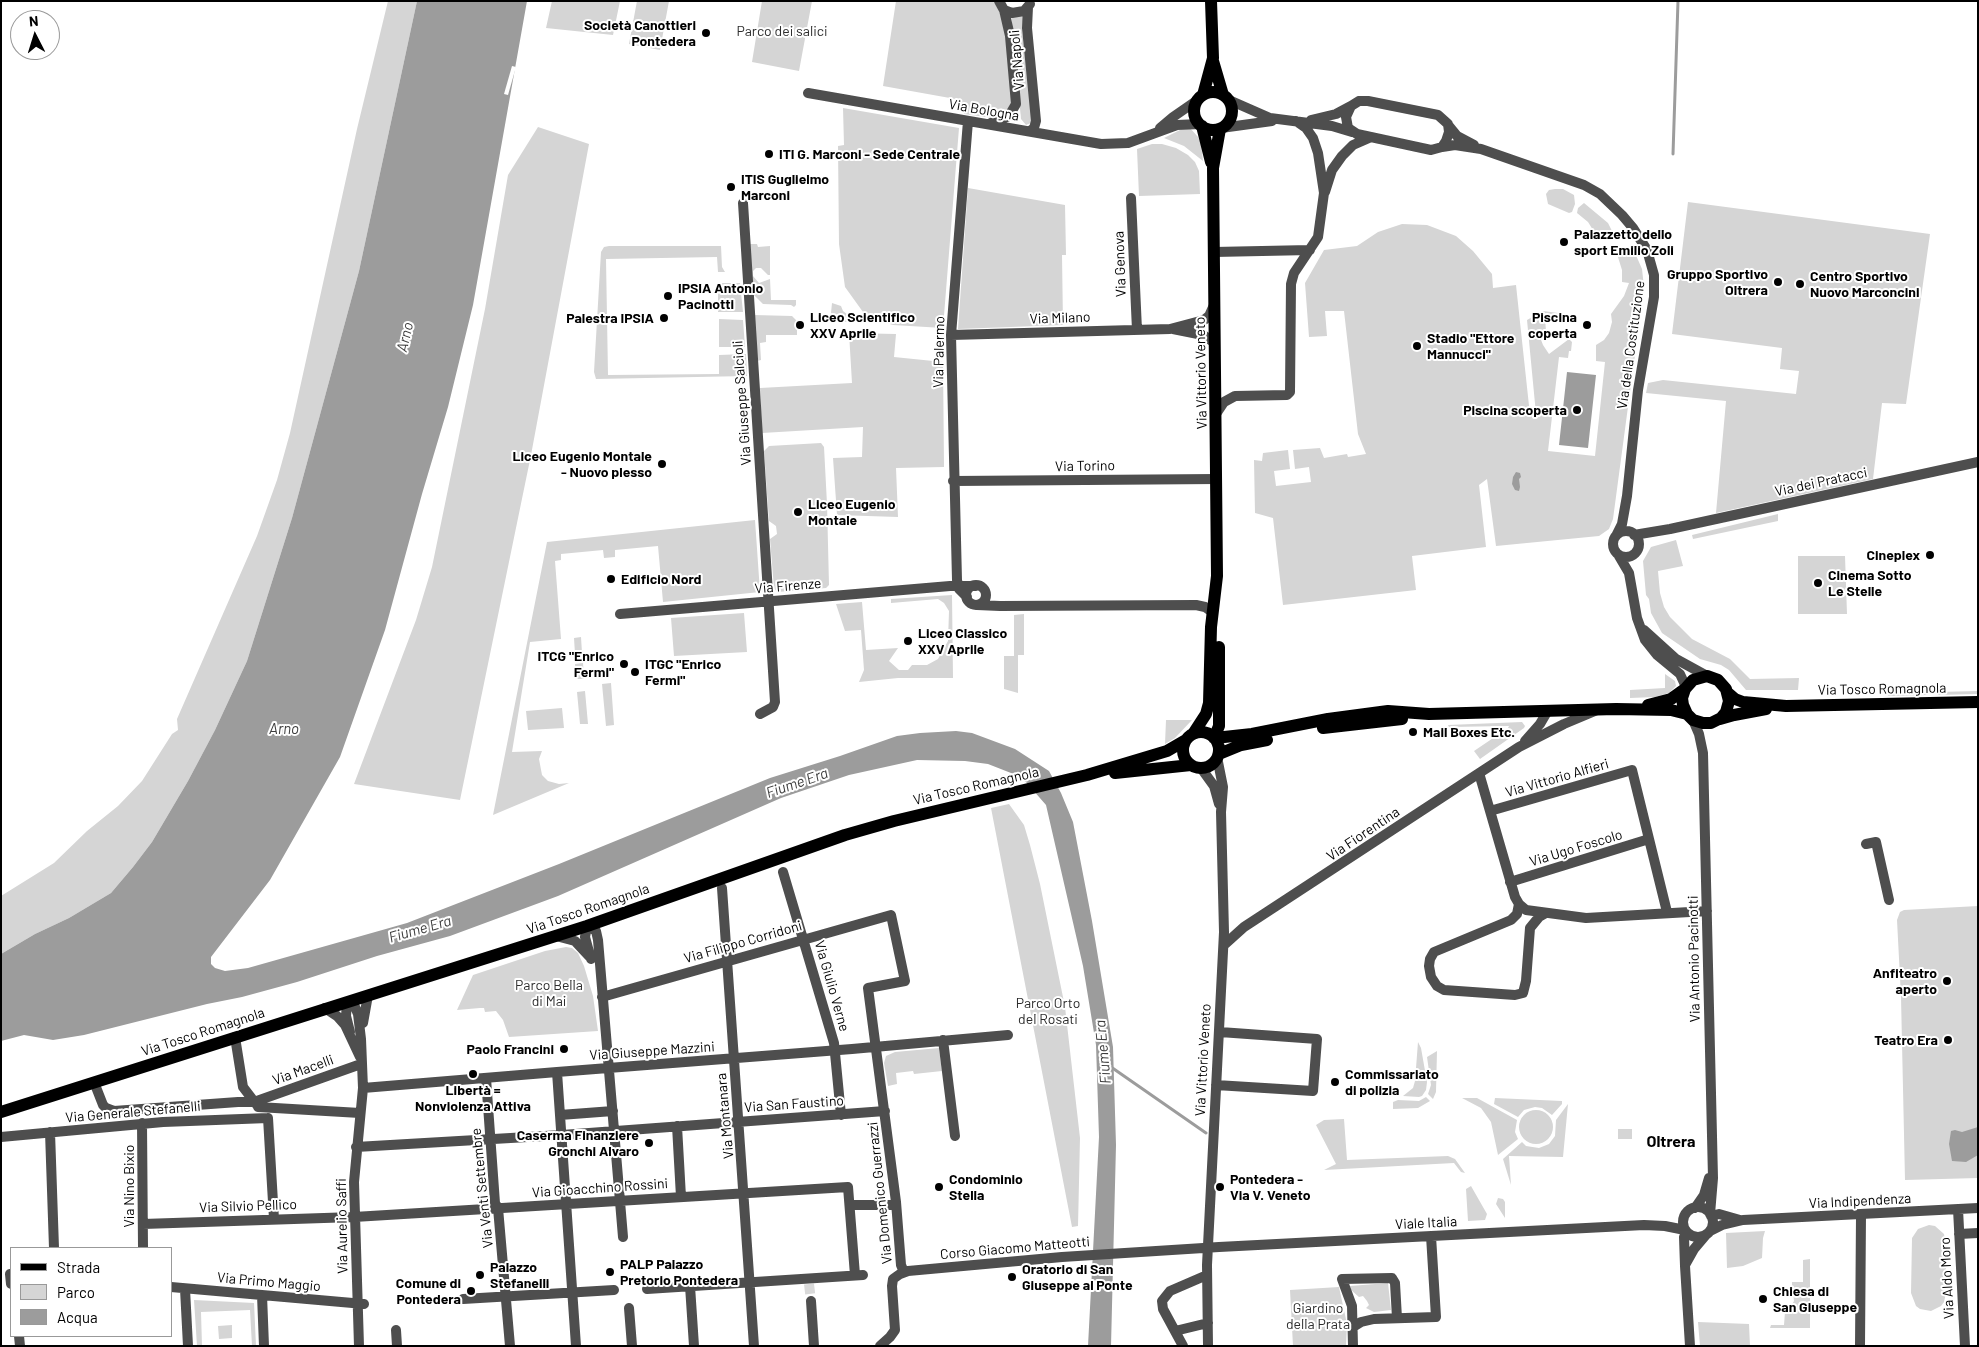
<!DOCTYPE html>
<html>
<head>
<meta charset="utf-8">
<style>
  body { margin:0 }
  #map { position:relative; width:1979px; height:1347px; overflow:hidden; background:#fff; font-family:Barlow,sans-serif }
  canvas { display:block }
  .frame { position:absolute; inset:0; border:2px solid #000; pointer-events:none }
  .legend { position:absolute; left:10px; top:1247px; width:162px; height:90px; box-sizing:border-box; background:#fff; border:1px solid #999; margin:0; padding:6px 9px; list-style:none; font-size:15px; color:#000 }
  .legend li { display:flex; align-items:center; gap:10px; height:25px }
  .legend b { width:25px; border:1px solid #999 }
  .north { position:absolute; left:10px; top:10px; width:50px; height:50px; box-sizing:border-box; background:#fff; border:1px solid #999; border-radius:50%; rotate:355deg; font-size:14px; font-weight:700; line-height:20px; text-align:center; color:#000 }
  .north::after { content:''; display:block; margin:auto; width:18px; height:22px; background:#000; clip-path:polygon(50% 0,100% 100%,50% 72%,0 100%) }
</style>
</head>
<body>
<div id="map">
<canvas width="1979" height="1347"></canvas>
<div class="frame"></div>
<ul class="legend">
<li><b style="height:6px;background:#000"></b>Strada</li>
<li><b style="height:14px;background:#d5d5d5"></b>Parco</li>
<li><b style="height:14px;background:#9c9c9c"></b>Acqua</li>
</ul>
<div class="north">N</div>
</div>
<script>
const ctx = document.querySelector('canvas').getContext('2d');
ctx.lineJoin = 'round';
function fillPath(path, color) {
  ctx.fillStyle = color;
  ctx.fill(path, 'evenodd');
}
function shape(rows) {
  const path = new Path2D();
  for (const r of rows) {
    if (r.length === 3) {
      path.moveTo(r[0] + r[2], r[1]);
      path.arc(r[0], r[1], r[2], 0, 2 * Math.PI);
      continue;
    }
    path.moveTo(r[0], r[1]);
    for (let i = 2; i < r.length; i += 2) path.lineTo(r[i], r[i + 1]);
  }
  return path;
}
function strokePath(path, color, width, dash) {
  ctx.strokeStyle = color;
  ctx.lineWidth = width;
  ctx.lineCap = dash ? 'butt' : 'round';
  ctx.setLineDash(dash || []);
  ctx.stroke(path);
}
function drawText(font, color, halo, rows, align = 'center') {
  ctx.font = font + ' Barlow,sans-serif';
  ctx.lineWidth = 4;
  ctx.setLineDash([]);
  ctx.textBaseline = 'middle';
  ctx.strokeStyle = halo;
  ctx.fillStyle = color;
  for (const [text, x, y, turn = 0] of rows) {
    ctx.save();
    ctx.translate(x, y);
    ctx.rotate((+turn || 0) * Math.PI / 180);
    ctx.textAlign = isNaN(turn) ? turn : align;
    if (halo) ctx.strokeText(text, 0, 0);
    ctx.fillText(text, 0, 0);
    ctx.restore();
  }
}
fillPath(shape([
  [388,1,417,1,359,271,292,518,247,661,215,730,188,781,152,842,133,867,111,893,69,918,35,934,1,954,1,896,54,863,87,831,118,806,142,781,172,734,178,730,177,719,257,536,277,480,290,433,357,129],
  [552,1,620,1,613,35,546,28],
  [637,1,669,1,660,50,629,44],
  [762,1,812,1,799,71,752,62],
  [896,1,993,1,999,10,1005,29,1012,105,1008,111,993,118,964,114,961,100,883,86],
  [1024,13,1022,29,1032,119,1031,123,1026,125,1021,119,1011,15],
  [843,108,959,128,943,328,893,325,873,319,863,312,845,287,839,244,838,146,844,145],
  [538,127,589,144,531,455,460,800,354,784,416,620,432,567,485,309,508,175],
  [1184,128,1190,128,1198,137,1201,143,1203,161,1184,146,1164,138],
  [1152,144,1162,144,1176,148,1188,155,1195,162,1199,171,1200,194,1139,196,1137,149],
  [968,188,1065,205,1066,255,1062,255,1063,325,958,329],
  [1555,189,1563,189,1574,195,1575,204,1572,212,1569,213,1548,204,1546,194,1549,190],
  [1688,202,1930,234,1906,404,1882,403,1873,479,1716,513,1726,401,1646,393,1648,383,1663,380,1796,394,1799,371,1780,369,1782,348,1672,334],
  [1584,203,1608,223,1612,231,1610,236,1598,238,1588,222,1577,213,1578,208],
  [1402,224,1427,225,1456,236,1473,251,1492,274,1493,288,1516,285,1530,415,1536,414,1527,320,1543,311,1558,313,1557,319,1545,318,1546,331,1538,332,1543,345,1549,354,1569,339,1572,342,1571,351,1569,351,1568,358,1559,357,1548,451,1595,456,1605,362,1596,361,1596,345,1604,340,1609,333,1612,322,1611,314,1624,296,1629,283,1622,282,1622,270,1617,254,1622,250,1630,246,1635,253,1642,269,1644,287,1613,519,1609,529,1599,536,1496,546,1487,479,1479,485,1486,547,1412,556,1416,590,1283,605,1273,518,1255,513,1254,460,1262,461,1263,453,1288,450,1290,469,1274,471,1276,486,1311,482,1309,467,1295,469,1293,450,1320,448,1324,458,1347,454,1348,457,1366,454,1358,434,1344,311,1325,311,1327,336,1309,337,1305,283,1324,250,1357,246,1378,232],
  [750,244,757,244,758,247,770,246,770,275,768,275,761,268,756,268,753,271,753,276,759,283,770,279,771,300,796,300,796,305,794,307,791,305,763,304,753,294],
  [609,246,721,246,722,267,725,272,718,272,717,257,606,259,608,375,719,374,719,355,746,354,747,376,596,379,594,372,601,252,604,247],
  [718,283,740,283,743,312,718,312],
  [832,303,841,306,843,311,852,318,852,322,840,322,831,313],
  [754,315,792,316,797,321,797,335,766,335,766,342,760,343,761,360,757,361],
  [719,319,743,320,745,347,719,347],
  [849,333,896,334,894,357,943,362,944,467,896,468,898,517,837,515,833,458,862,457,863,427,762,433,760,388,852,383],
  [821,443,824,447,827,504,829,585,826,588,777,592,774,588,770,539,777,534,776,526,769,521,764,451,769,446],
  [1778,514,1778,521,1693,539,1692,535],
  [755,520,760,592,663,602,658,546,615,550,615,557,604,558,603,550,561,554,561,560,555,561,561,639,530,642,512,752,542,751,539,759,542,775,548,781,559,784,569,783,493,815,547,542],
  [1676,540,1683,566,1658,571,1660,593,1664,607,1670,617,1692,639,1730,659,1750,679,1799,678,1798,690,1746,690,1729,670,1721,665,1700,659,1662,633,1651,613,1649,599,1646,595,1643,561,1651,547],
  [1798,556,1845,556,1847,614,1798,614],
  [952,595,953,678,898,678,859,682,864,670,861,630,845,631,836,604,862,602,866,650,898,648,889,661,899,670,908,670,912,665,927,665,938,659,948,641,949,611,944,603,938,599,891,603,891,599],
  [744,613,747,652,674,656,671,618],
  [1024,614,1024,655,1018,655,1018,693,1004,689,1004,656,1014,656,1014,615],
  [581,637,582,653,575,654,574,638],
  [583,663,584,679,576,679,575,664],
  [1665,674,1675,681,1676,686,1669,693,1655,697,1630,698,1630,690,1665,688],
  [611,683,614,725,606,726,602,684],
  [585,691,588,724,580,724,577,692],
  [1978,691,1978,694,1938,695,1938,692],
  [1927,692,1927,695,1889,696,1885,693],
  [562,708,564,728,528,730,526,711],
  [1166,720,1192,720,1175,738,1165,744],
  [1522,722,1525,726,1524,728,1480,759,1474,751,1508,728,1509,726,1449,727,1448,725],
  [1009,804,1024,825,1030,845,1040,884,1065,1007,1080,1138,1078,1226,1072,1227,991,808],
  [1978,906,1978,1178,1905,1180,1901,997,1897,920,1900,912,1904,910],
  [566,947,572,948,578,953,584,966,593,996,598,1031,509,1037,503,1020,496,1011,485,1012,484,1008,480,1008,457,1010,473,975,545,951],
  [1418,1042,1421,1048,1427,1082,1426,1090,1422,1096,1419,1097,1403,1096,1413,1088,1415,1081],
  [939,1048,942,1071,914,1074,913,1071,896,1073,897,1084,888,1086,884,1063,886,1056,895,1052],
  [1437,1051,1436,1092,1433,1099,1428,1094,1431,1085,1427,1057],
  [1426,1097,1430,1101,1418,1108,1393,1109,1393,1102,1398,1100,1419,1101],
  [1462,1098,1477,1098,1517,1120,1515,1132,1518,1139,1498,1155,1491,1122,1481,1108],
  [1495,1098,1562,1101,1562,1104,1552,1115,1542,1108,1535,1107,1524,1110,1518,1117,1494,1104],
  [1568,1104,1563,1157,1509,1156,1511,1185,1503,1159,1522,1142,1526,1146,1539,1148,1549,1144,1555,1136,1556,1120],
  [1536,1127,17],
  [1344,1119,1347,1160,1448,1156,1455,1159,1465,1173,1461,1172,1454,1163,1324,1170,1336,1164,1316,1125,1324,1120],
  [1618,1129,1632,1129,1632,1139,1618,1139],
  [1471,1186,1487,1214,1485,1220,1468,1221,1466,1189],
  [1498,1198,1503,1199,1505,1202,1505,1218,1496,1204],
  [1929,1225,1935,1226,1944,1234,1946,1245,1946,1293,1944,1302,1941,1306,1931,1311,1920,1309,1916,1306,1911,1293,1912,1238,1918,1229],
  [1765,1231,1763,1238,1762,1258,1743,1266,1727,1268,1726,1233],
  [1810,1259,1810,1328,1770,1328,1771,1325,1784,1325,1785,1312,1790,1308,1794,1301,1793,1294,1785,1288,1792,1287,1792,1282,1803,1282,1803,1260],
  [1388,1283,1391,1310,1374,1312,1366,1308,1369,1305,1367,1301,1363,1296,1359,1297,1351,1290,1350,1286],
  [1339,1287,1347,1324,1346,1346,1293,1346,1290,1290],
  [194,1300,254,1303,256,1346,252,1346,250,1310,201,1312,202,1346,197,1346],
  [1698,1322,1749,1324,1750,1346,1700,1346],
  [232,1325,232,1338,219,1339,218,1326]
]), '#d5d5d5');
fillPath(shape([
  [417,1,527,1,473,305,448,407,422,494,385,630,340,757,270,880,211,957,211,964,215,968,225,971,248,968,407,923,559,864,770,778,840,756,897,736,920,733,956,731,972,733,1015,749,1049,771,1061,793,1073,822,1092,921,1113,1047,1116,1145,1111,1346,1088,1346,1099,1137,1096,1045,1083,966,1046,805,1026,782,1011,773,988,764,965,761,917,760,849,775,781,798,558,896,450,936,377,956,297,982,242,997,207,1004,84,1035,53,1040,24,1035,1,1041,1,954,35,934,69,918,111,893,133,867,152,842,188,781,215,730,247,661,292,518,359,271],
  [1567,372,1596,375,1588,448,1559,445],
  [1516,472,1520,473,1521,477,1519,479,1520,487,1519,491,1515,490,1512,484,1513,477],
  [1978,1127,1978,1155,1966,1162,1952,1161,1949,1144,1951,1131,1955,1130,1962,1132]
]), '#9c9c9c');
fillPath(shape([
  [512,66,516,67,508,95,504,94]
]), '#fff');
strokePath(shape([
  [1673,154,1678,1],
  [1111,1067,1206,1133]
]), '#9c9c9c', 3);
strokePath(shape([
  [809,1284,811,1301]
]), '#d9d9d9', 10, [10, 5]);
strokePath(shape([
  [999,1,1004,10,1012,13,1024,11,1030,4],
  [1028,7,1027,28,1036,121,1034,128,1030,131],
  [808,93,1101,144,1128,143,1177,125,1200,124],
  [1229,100,1270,118,1332,126,1352,132],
  [1359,101,1368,101,1438,115,1448,124,1449,132,1446,141,1442,147,1431,150,1357,134,1348,128,1346,117,1351,106,1359,101],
  [1311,120,1336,114,1351,106],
  [991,123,1009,116,1016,104,1010,36,1004,10],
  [1448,125,1457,136,1474,145],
  [1160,128,1173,117,1199,99],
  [1221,128,1272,121],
  [1442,147,1455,145,1481,149,1584,185,1600,194,1622,215,1633,228,1647,250,1654,275,1654,297,1638,390,1627,496,1622,524,1616,536],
  [1325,192,1332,170,1342,156,1353,145,1369,138],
  [1131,198,1137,330],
  [743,203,775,702,773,707,760,714],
  [1214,252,1310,250],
  [1173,329,1203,335,1215,343],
  [951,335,1170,329,1204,320,1209,316,1214,305],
  [1216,414,1224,402,1235,396,1287,395,1290,392,1291,284,1294,273,1318,237,1324,193,1318,153,1313,138,1306,128,1296,121],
  [953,481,1217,479],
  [1626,544,13],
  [1634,535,1670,529,1978,462],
  [1619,556,1629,573,1637,618,1645,640,1657,655,1680,674,1686,687],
  [976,595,10],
  [967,597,959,589,957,580,951,335,968,121],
  [977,605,1000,606,1196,605,1205,607,1212,612],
  [620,614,950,586,976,586],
  [1644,630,1676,659,1707,676],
  [1693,720,1699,734,1703,753,1713,1178,1710,1214],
  [1525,741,1540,724,1547,712],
  [1201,768,1214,786,1219,804],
  [1479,773,1515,897,1519,904,1526,910,1586,918,1707,911],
  [1490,811,1632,770,1667,912],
  [1866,844,1876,842,1889,900],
  [783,872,834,1043,841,1115],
  [1510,882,1649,839],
  [722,888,754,1346],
  [1519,904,1517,914,1511,920,1434,952,1430,959,1429,966,1431,977,1437,986,1444,990,1515,995,1523,993,1526,981,1530,928,1539,917,1546,913],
  [556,936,575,941,589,956],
  [1224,945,1244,927,1519,747,1564,724,1595,711],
  [591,959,585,937,587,926,596,931,598,940,623,1237],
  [602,997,891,915,905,981,868,988,896,1202,901,1265,904,1272],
  [325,1008,337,1016,345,1025,360,1057],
  [363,1023,368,995],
  [350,1032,346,1016,347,1002,355,1007,358,1014,361,1039,363,1088,354,1182,359,1346],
  [235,1037,243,1087,256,1104],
  [943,1040,955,1136],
  [557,1072,576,1346],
  [486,1078,495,1203,498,1208,510,1346],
  [94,1082,103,1105,106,1108,114,1111,238,1102,254,1102,361,1064],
  [1216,1085,1313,1091,1317,1039,1220,1032],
  [363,1088,557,1072,852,1049,1008,1035],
  [258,1107,360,1113],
  [560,1115,613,1111],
  [268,1118,274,1219],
  [142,1123,143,1248],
  [677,1126,681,1197],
  [50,1132,54,1248],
  [1,1137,163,1122,268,1118],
  [356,1147,562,1135,885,1111],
  [850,1205,896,1205],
  [1698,1222,15],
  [1695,1208,1704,1195,1709,1178],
  [1958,1209,1965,1346],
  [1711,1216,1719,1214,1740,1220],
  [143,1224,354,1217,848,1187,855,1275],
  [1710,1231,1722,1225,1743,1220,1978,1208],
  [1686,1232,1684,1237,1685,1266,1690,1346],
  [1959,1234,1978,1233],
  [1685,1265,1694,1249,1705,1236],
  [10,1274,11,1284],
  [690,1286,694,1346],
  [171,1287,364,1304],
  [185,1289,188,1346],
  [647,1289,863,1275],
  [262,1295,264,1346],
  [463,1299,614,1290],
  [811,1301,814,1346],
  [629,1308,632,1346],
  [1353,1327,1361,1322,1374,1319,1436,1317,1431,1236],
  [396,1330,397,1346],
  [1175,1331,1208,1323],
  [19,1336,20,1346],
  [880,1346,890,1337,895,1330,892,1286,893,1279,900,1274,908,1271,1062,1257,1219,1247,1644,1225,1665,1226,1685,1230],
  [1183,1346,1163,1309,1162,1301,1170,1291,1207,1275],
  [1208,1346,1207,1265,1224,932,1221,812,1223,787,1217,757],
  [1353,1346,1352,1306,1342,1279,1392,1278,1395,1283,1397,1318],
  [1860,1346,1861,1215]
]), '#4e4e4e', 10);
strokePath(shape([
  [1213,61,1223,95],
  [1213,111,19],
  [1203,95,1213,58,1211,1],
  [1202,126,1211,162],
  [1728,693,1735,699,1743,702,1786,706,1978,702],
  [1648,705,1671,699,1685,689,1693,680,1707,676,1718,680,1726,689,1729,701,1726,712,1721,718,1711,723,1703,723,1693,720,1687,714,1683,705,1682,698,1685,689],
  [1720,719,1734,715,1766,709],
  [1323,728,1402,719],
  [1201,750,18],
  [1193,734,1206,714,1209,703,1211,627,1217,576,1213,168,1220,129],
  [1214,738,1219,726,1219,647],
  [1215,738,1252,734,1328,719,1388,711,1429,714,1616,709,1671,710,1687,714],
  [1219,754,1241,745,1267,740],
  [1115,773,1191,765],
  [1,1112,587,926,845,835,894,821,1087,775,1167,751,1186,740]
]), '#000', 12);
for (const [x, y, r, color] of [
  [706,33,5,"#000"],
  [769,154,5,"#000"],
  [731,187,5,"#000"],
  [1564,242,5,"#000"],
  [1778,282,5,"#000"],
  [1800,284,5,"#000"],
  [668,296,5,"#000"],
  [664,318,5,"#000"],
  [800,325,5,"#000"],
  [1587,325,5,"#000"],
  [1417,346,5,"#000"],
  [1577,410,5,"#000"],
  [662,464,5,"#000"],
  [798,512,5,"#000"],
  [1930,555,5,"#000"],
  [611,579,5,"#000"],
  [1818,583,5,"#000"],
  [908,641,5,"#000"],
  [624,664,5,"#000"],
  [635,672,5,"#000"],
  [1413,732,5,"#000"],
  [1947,981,5,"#000"],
  [1948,1040,5,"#000"],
  [564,1049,5,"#000"],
  [473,1074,5,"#000"],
  [1335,1082,5,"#000"],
  [649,1143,5,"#000"],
  [939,1187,5,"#000"],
  [1220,1187,5,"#000"],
  [610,1272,5,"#000"],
  [480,1275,5,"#000"],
  [1012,1277,5,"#000"],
  [471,1291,5,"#000"],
  [1763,1299,5,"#000"]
]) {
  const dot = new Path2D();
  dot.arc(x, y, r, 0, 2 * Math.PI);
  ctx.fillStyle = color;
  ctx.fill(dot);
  strokePath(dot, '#fff', 2);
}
drawText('bold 14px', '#000', '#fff', [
  ["Società Canottieri",696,25,"right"],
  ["Pontedera",696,41,"right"],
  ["ITI G. Marconi - Sede Centrale",779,154],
  ["ITIS Guglielmo",741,179],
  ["Marconi",741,195],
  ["Palazzetto dello",1574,234],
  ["sport Emilio Zoli",1574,250],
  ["Gruppo Sportivo",1768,274,"right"],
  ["Oltrera",1768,290,"right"],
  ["Centro Sportivo",1810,276],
  ["Nuovo Marconcini",1810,292],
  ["IPSIA Antonio",678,288],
  ["Pacinotti",678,304],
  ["Liceo Scientifico",810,317],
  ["XXV Aprile",810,333],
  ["Piscina",1577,317,"right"],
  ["coperta",1577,333,"right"],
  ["Palestra IPSIA",654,318,"right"],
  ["Stadio \"Ettore",1427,338],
  ["Mannucci\"",1427,354],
  ["Piscina scoperta",1567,410,"right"],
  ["Liceo Eugenio Montale",652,456,"right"],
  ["- Nuovo plesso",652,472,"right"],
  ["Liceo Eugenio",808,504],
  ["Montale",808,520],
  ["Cineplex",1920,555,"right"],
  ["Cinema Sotto",1828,575],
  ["Le Stelle",1828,591],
  ["Edificio Nord",621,579],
  ["Liceo Classico",918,633],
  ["XXV Aprile",918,649],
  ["ITCG \"Enrico",614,656,"right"],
  ["Fermi\"",614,672,"right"],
  ["ITGC \"Enrico",645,664],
  ["Fermi\"",645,680],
  ["Mail Boxes Etc.",1423,732],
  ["Anfiteatro",1937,973,"right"],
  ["aperto",1937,989,"right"],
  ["Teatro Era",1938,1040,"right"],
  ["Paolo Francini",554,1049,"right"],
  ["Commissariato",1345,1074],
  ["di polizia",1345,1090],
  ["Libertà =",473,1090,"center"],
  ["Nonviolenza Attiva",473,1106,"center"],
  ["Caserma Finanziere",639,1135,"right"],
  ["Gronchi Alvaro",639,1151,"right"],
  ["Condominio",949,1179],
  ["Stella",949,1195],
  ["Pontedera -",1230,1179],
  ["Via V. Veneto",1230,1195],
  ["PALP Palazzo",620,1264],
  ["Pretorio Pontedera",620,1280],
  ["Palazzo",490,1267],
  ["Stefanelli",490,1283],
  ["Oratorio di San",1022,1269],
  ["Giuseppe al Ponte",1022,1285],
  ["Comune di",461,1283,"right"],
  ["Pontedera",461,1299,"right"],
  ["Chiesa di",1773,1291],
  ["San Giuseppe",1773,1307]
], 'left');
drawText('14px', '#2c2c2c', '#fff', [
  ["Parco dei salici",782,31],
  ["Parco Bella",549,985],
  ["di Mai",549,1001],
  ["Parco Orto",1048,1003],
  ["del Rosati",1048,1019],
  ["Giardino",1318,1308],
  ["della Prata",1318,1324]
]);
drawText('14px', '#000', '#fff', [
  ["Via Napoli",1017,60,-95],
  ["Via Bologna",984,110,10],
  ["Via Genova",1120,264,-92],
  ["Via Milano",1060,318,-2],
  ["Via della Costituzione",1631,345,-82],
  ["Via Palermo",939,352,-89],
  ["Via Vittorio Veneto",1201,373,-91],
  ["Via Giuseppe Salcioli",742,403,-94],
  ["Via Torino",1085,466,-1],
  ["Via dei Pratacci",1821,482,-12],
  ["Via Firenze",788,586,-5],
  ["Via Tosco Romagnola",1882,689,-1],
  ["Via Vittorio Alfieri",1557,778,-16],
  ["Via Tosco Romagnola",976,786,-13],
  ["Via Fiorentina",1363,834,-34],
  ["Via Ugo Foscolo",1576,848,-17],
  ["Via Tosco Romagnola",588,909,-19],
  ["Via Filippo Corridoni",743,942,-16],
  ["Via Antonio Pacinotti",1694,959,-91],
  ["Via Giulio Verne",832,986,74],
  ["Via Tosco Romagnola",203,1032,-18],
  ["Via Giuseppe Mazzini",652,1051,-4],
  ["Via Vittorio Veneto",1203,1060,-87],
  ["Via Macelli",303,1070,-20],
  ["Via San Faustino",794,1104,-4],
  ["Via Generale Stefanelli",133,1112,-5],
  ["Via Montanara",725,1116,-95],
  ["Via Nino Bixio",129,1186,-90],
  ["Via Venti Settembre",482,1188,-96],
  ["Via Gioacchino Rossini",600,1188,-4],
  ["Via Domenico Guerrazzi",880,1193,-96],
  ["Via Indipendenza",1860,1201,-3],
  ["Via Silvio Pellico",248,1206,-2],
  ["Viale Italia",1426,1223,-3],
  ["Via Aurelio Saffi",342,1226,-91],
  ["Corso Giacomo Matteotti",1015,1248,-5],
  ["Via Aldo Moro",1947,1278,-93],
  ["Via Primo Maggio",269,1282,5]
]);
drawText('italic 15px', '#3d3d3d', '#fff', [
  ["Arno",405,337,-77],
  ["Arno",284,729],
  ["Fiume Era",797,783,-19],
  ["Fiume Era",420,929,-16],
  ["Fiume Era",1103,1052,-95]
]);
drawText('bold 16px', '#000', '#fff', [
  ["Oltrera",1671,1142]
]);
</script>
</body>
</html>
